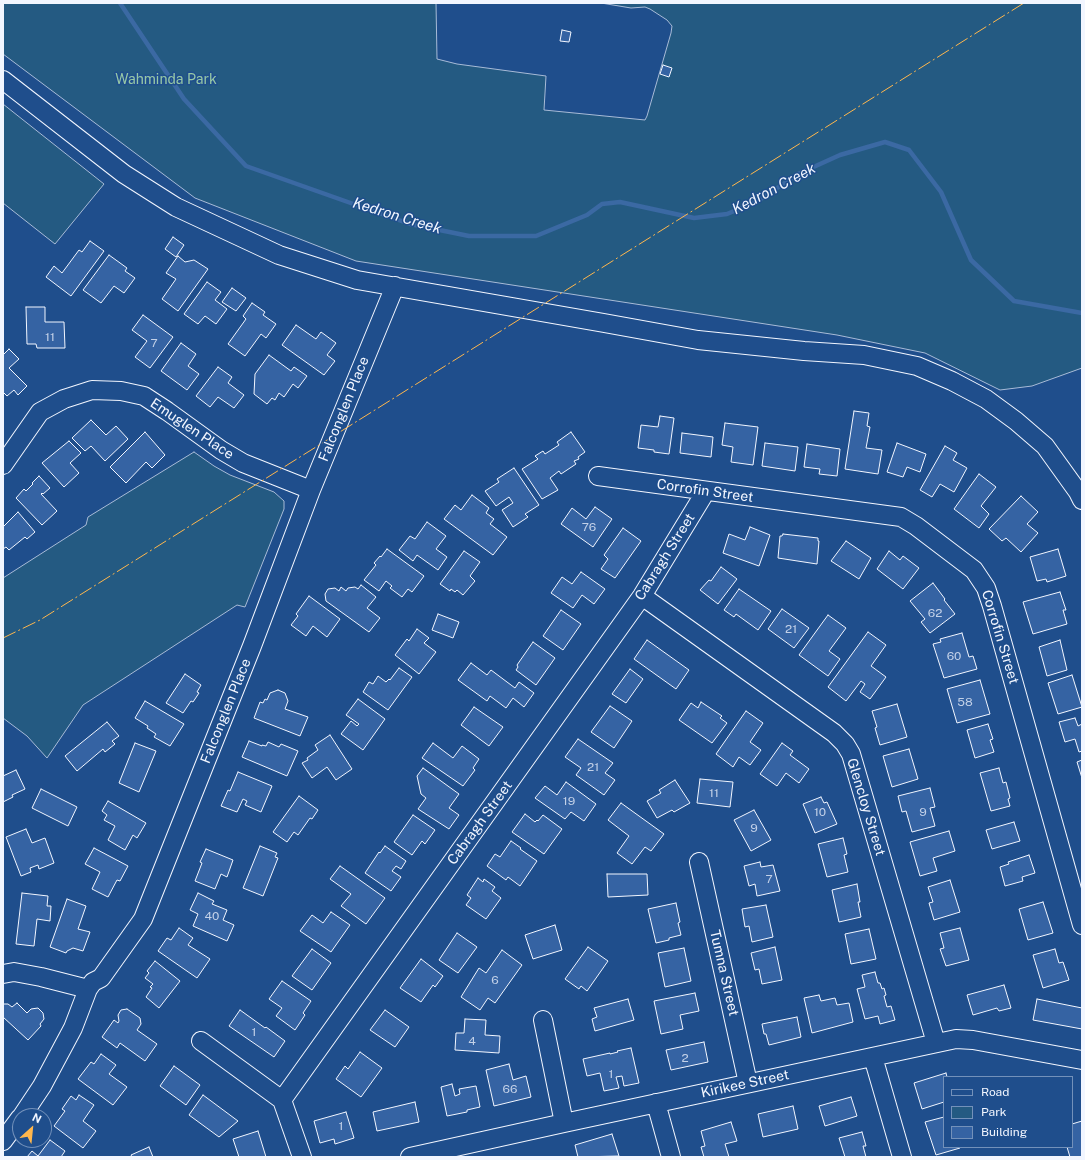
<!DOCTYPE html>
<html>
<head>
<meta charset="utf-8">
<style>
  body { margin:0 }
  #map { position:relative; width:1085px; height:1160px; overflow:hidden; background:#1f4e8c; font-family:"Public Sans",sans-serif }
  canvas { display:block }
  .frame { position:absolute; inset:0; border:4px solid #f2f6ff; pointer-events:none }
  .legend { position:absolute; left:943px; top:1076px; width:130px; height:72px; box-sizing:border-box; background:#1f4e8c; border:1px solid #7391ba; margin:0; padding:5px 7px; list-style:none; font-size:12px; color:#f2f6ff }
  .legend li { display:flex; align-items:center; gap:8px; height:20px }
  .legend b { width:20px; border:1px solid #7391ba }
  .north { position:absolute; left:12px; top:1108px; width:40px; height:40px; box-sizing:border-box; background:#1f4e8c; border:1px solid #7391ba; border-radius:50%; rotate:27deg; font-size:11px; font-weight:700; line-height:16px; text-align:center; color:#f2f6ff }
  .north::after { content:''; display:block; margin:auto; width:14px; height:18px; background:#ffb74d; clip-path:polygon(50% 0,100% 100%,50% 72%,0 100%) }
</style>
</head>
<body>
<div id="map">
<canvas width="1085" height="1160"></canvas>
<div class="frame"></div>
<ul class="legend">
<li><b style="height:5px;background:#1f4e8c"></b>Road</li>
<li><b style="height:11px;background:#245a82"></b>Park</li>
<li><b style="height:11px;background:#3563a3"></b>Building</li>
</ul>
<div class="north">N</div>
</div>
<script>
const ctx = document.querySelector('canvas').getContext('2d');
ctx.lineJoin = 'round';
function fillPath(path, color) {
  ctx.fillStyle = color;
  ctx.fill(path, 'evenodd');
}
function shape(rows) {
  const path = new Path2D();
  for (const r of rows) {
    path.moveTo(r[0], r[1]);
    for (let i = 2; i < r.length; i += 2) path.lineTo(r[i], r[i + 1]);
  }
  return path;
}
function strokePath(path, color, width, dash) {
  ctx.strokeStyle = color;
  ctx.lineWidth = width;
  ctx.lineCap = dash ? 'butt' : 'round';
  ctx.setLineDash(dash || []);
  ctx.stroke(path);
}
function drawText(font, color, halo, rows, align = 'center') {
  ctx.font = font + ' "Public Sans",sans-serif';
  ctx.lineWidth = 3;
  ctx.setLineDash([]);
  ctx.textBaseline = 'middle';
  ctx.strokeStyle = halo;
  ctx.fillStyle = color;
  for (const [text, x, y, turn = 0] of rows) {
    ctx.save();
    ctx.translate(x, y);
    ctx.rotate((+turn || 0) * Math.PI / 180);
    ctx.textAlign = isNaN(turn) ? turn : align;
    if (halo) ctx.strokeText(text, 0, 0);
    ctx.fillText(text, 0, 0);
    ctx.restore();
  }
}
const green = shape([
  [3,3,436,3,437,59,457,64,546,76,544,110,645,120,647,116,671,33,672,26,667,20,650,9,645,7,631,8,601,3,1082,3,1082,368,1032,386,1000,390,925,353,837,335,356,261,195,198,3,54,3,3],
  [3,104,104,184,55,244,3,203,3,104],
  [194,452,214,466,230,475,274,492,284,501,284,509,245,607,237,605,83,705,47,758,27,736,3,718,3,578,86,525,88,517,194,452]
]);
fillPath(green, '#245a82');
strokePath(green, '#a8bbd7', 1);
strokePath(shape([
  [120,3,184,99,246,166,410,224,469,236,536,236,587,215,602,204,620,202,694,218,727,214,758,201,798,174,840,155,885,142,909,150,941,192,971,260,1014,301,1082,313]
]), '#3b69a3', 4.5);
const building = shape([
  [562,30,571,32,569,42,560,41,562,30],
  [663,65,672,68,669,77,660,74,663,65],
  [173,237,184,245,176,257,165,249,173,237],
  [90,241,104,251,71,296,46,277,54,266,62,273,79,250,82,252,90,241],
  [109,255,127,268,125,271,135,278,124,293,114,286,101,303,83,290,109,255],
  [178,256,185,262,194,260,208,269,178,311,162,299,176,279,166,273,178,256],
  [207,282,221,292,215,300,227,309,216,324,205,316,198,324,184,314,207,282],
  [232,288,246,298,236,311,222,302,232,288],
  [252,303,265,312,263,315,276,324,266,338,261,334,245,356,228,344,246,319,243,316,252,303],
  [26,307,45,307,45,322,64,322,65,348,37,348,36,344,27,344,26,307],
  [143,315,173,337,150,368,135,357,147,341,132,330,143,315],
  [296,325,316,339,321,332,336,343,327,355,335,361,324,375,282,345,296,325],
  [181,343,196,354,188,366,199,374,187,390,161,371,181,343],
  [9,349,19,359,9,368,27,386,18,395,14,390,7,396,3,392,3,355,9,349],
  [269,355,291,371,294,367,307,376,298,388,293,384,284,397,279,393,275,400,272,398,267,404,254,394,255,374,269,355],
  [218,367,232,377,228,383,244,395,234,408,218,397,210,407,196,396,218,367],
  [854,411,869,413,867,426,870,427,866,448,882,450,878,474,845,469,854,411],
  [660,416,674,418,669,454,654,452,654,450,638,448,641,425,658,427,660,416],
  [91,420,106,435,116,426,128,439,105,461,91,446,85,451,72,438,91,420],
  [725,423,758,427,753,465,731,462,733,447,722,445,725,423],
  [145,432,165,455,152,468,146,462,126,483,110,467,145,432],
  [571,432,585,452,578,457,579,459,574,461,576,464,561,474,559,471,550,478,558,490,542,499,522,469,538,459,535,456,543,451,545,454,559,445,557,442,571,432],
  [682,433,713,437,711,457,680,453,682,433],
  [69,441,81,453,70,463,79,473,64,487,42,463,69,441],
  [765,443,798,447,795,471,762,466,765,443],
  [897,443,926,454,920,472,907,467,903,477,887,472,897,443],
  [807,444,840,449,837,476,819,474,820,469,804,467,807,444],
  [945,446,957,453,953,460,967,468,954,492,940,484,932,497,920,490,945,446],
  [514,468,539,505,525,514,528,517,513,527,502,510,513,503,509,497,496,506,485,491,499,482,497,479,514,468],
  [979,474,996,487,981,506,989,514,979,528,954,509,979,474],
  [39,476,50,488,43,494,42,493,41,494,57,511,42,525,16,498,24,489,26,491,33,484,32,483,39,476],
  [472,495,489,508,486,513,494,519,490,524,507,537,493,555,444,519,455,505,461,510,472,495],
  [1021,496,1038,512,1027,524,1038,533,1021,552,1006,538,1002,541,989,529,1021,496],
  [595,507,612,519,593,547,561,524,572,508,586,519,595,507],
  [18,512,35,532,27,539,25,537,9,550,6,547,3,549,3,527,18,512],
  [427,522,446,536,436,549,447,557,438,570,417,555,413,561,399,550,410,536,415,539,427,522],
  [750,527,770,535,759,566,723,553,729,534,745,540,750,527],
  [623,528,641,541,615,578,601,569,608,559,604,555,623,528],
  [783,534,818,538,818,541,819,541,817,564,778,558,780,536,782,536,783,534],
  [846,541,871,558,859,579,831,561,846,541],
  [387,549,424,576,412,592,408,589,402,597,390,588,392,586,386,581,379,591,364,580,376,565,374,563,380,556,381,557,387,549],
  [1058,549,1066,576,1047,582,1046,579,1037,581,1030,557,1058,549],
  [464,551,480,562,470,576,475,581,463,595,457,590,455,592,451,589,450,591,440,584,464,551],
  [889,551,900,560,903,556,919,568,903,589,877,569,889,551],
  [721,567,737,579,718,604,700,590,709,580,711,581,721,567],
  [581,572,605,589,594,604,582,595,573,608,551,593,562,577,572,584,581,572],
  [933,583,945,599,944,600,955,614,930,633,921,622,925,619,910,601,933,583],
  [361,585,376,597,367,608,380,618,369,632,326,601,325,594,328,589,335,588,339,591,341,587,346,591,348,588,355,587,358,589,361,585],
  [739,589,771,611,758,630,736,614,734,617,724,610,739,589],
  [1060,592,1066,610,1063,610,1067,624,1033,634,1023,602,1060,592],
  [309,596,340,619,327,637,313,626,306,636,291,625,298,616,296,614,309,596],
  [782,609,809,628,794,648,768,629,782,609],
  [561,610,581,624,563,650,543,636,561,610],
  [438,614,459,622,453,638,432,630,438,614],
  [828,615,846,628,829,651,840,659,828,676,799,655,828,615],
  [417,629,429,638,424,643,436,652,419,674,395,655,407,639,409,641,417,629],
  [868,632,886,645,871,666,886,677,870,699,860,692,865,684,861,681,846,701,828,687,868,632],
  [962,633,969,657,973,656,977,669,944,678,933,644,941,642,940,639,962,633],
  [647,640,689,670,676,689,634,659,647,640],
  [1060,640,1067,670,1047,676,1039,647,1060,640],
  [533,642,555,658,536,685,516,670,518,667,517,665,533,642],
  [471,663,487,675,491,670,515,688,519,682,534,693,524,707,513,698,506,708,490,696,487,701,458,680,471,663],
  [399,668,412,677,388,710,363,692,369,682,373,684,378,676,386,682,389,679,390,680,399,668],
  [630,669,643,679,626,703,612,694,630,669],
  [185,674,201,685,197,692,199,693,193,702,191,701,183,713,166,703,185,674],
  [1072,675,1082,707,1058,714,1048,683,1072,675],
  [980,680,990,714,957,723,947,689,980,680],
  [278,690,285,693,288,701,285,709,308,717,300,736,254,718,260,702,263,703,265,699,267,700,270,693,278,690],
  [358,699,385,719,363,750,341,734,351,721,357,726,359,724,346,715,358,699],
  [145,701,184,724,170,746,154,737,156,734,147,728,148,726,135,718,145,701],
  [701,702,722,716,720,718,727,723,712,743,679,720,691,703,698,708,701,702],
  [897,704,907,737,880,745,875,728,877,727,872,711,897,704],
  [610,706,632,721,614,748,591,732,610,706],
  [474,707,503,727,489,746,461,725,474,707],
  [746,711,763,723,750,742,761,750,750,765,739,757,733,767,716,754,746,711],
  [1075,718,1078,726,1082,724,1082,751,1079,752,1075,739,1065,742,1059,722,1075,718],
  [107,722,119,736,112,741,115,744,105,752,103,749,77,771,65,756,107,722],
  [988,724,993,739,990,740,994,752,975,758,967,730,988,724],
  [330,735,352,769,336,780,327,767,312,778,302,763,308,760,307,758,318,750,315,745,330,735],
  [578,739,613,763,605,773,615,780,604,795,576,775,581,768,565,757,578,739],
  [249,741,262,746,262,745,266,746,268,742,279,747,281,744,298,751,287,776,242,757,249,741],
  [135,743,156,751,139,792,119,783,135,743],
  [433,743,453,758,462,746,479,759,473,768,475,770,463,786,422,758,433,743],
  [782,743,793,751,790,755,809,769,799,783,786,773,777,786,760,774,782,743],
  [909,749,918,779,892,787,883,756,909,749],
  [1082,760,1082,778,1077,762,1082,760],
  [423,768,459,794,449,808,459,815,449,829,418,809,426,798,421,794,417,776,423,768],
  [999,768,1003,783,1006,782,1010,798,1008,799,1010,806,991,811,980,773,999,768],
  [16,770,25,789,12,795,13,797,3,802,3,776,16,770],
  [238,772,272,786,261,812,245,805,247,801,243,799,237,812,221,806,228,790,230,791,238,772],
  [700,779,733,782,730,807,697,803,700,779],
  [675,780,690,803,674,812,672,810,657,818,647,801,661,793,659,790,675,780],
  [566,782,596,804,584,821,571,812,565,819,535,798,545,786,557,795,566,782],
  [930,788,935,807,930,808,935,826,912,832,906,811,902,812,898,796,930,788],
  [41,789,77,807,68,826,32,808,41,789],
  [299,796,318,810,312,819,310,818,298,835,294,832,287,842,273,832,299,796],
  [821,797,824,803,827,802,837,824,815,833,803,804,821,797],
  [108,801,146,823,137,838,133,835,125,850,108,840,115,826,104,820,107,815,102,811,108,801],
  [621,803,664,834,651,851,645,847,632,864,617,853,629,836,608,820,621,803],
  [754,810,771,840,751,851,734,820,754,810],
  [525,814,535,822,537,820,538,821,543,815,562,829,544,854,512,832,525,814],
  [413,815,435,830,425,844,422,841,412,855,394,842,413,815],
  [1014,822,1020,841,992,849,986,830,1014,822],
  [26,829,32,843,45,838,54,863,39,869,38,865,30,868,31,872,21,876,6,837,26,829],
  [949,831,955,851,933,858,937,871,920,876,910,842,949,831],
  [843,838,847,854,844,855,848,872,827,877,818,844,843,838],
  [511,841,521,848,520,849,537,861,520,886,508,877,506,880,487,866,495,854,500,857,511,841],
  [260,846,277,853,275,857,278,858,263,896,243,888,260,846],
  [385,846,406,861,401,869,396,866,392,871,401,877,391,891,365,873,379,852,380,853,385,846],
  [94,848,128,866,120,881,117,880,108,897,92,889,100,872,85,864,94,848],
  [206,849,233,860,227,877,221,874,215,889,195,881,202,863,200,862,206,849],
  [1029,855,1035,873,1022,877,1023,881,1005,886,1000,867,1009,864,1008,862,1029,855],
  [760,862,761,867,773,865,780,891,757,896,755,884,749,886,744,866,760,862],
  [340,866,385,898,366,924,341,906,351,894,330,879,340,866],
  [607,874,647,874,648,895,608,897,607,874],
  [478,878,483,882,484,879,495,887,492,891,501,898,486,919,466,905,471,898,467,895,478,878],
  [950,880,960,912,934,920,929,903,933,902,928,887,950,880],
  [857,884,860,902,858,902,861,917,839,922,832,890,857,884],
  [22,893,48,896,47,906,51,906,50,921,37,919,34,946,16,944,22,893],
  [198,893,214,901,212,904,227,910,223,920,234,925,227,941,193,926,198,914,190,910,198,893],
  [67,899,86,906,78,929,90,932,83,951,73,948,67,951,66,953,50,947,67,899],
  [1043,902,1053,933,1028,940,1019,909,1043,902],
  [676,903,680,922,678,923,681,935,669,938,669,940,656,943,648,909,676,903],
  [766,905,773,937,752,942,749,926,745,927,742,909,766,905],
  [331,912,350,925,331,952,300,931,312,915,323,923,331,912],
  [555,925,562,950,533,959,525,935,555,925],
  [179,928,193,938,188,945,210,959,197,978,158,951,167,938,171,940,179,928],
  [960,928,969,960,946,966,940,949,944,948,940,933,960,928],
  [869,929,876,959,851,964,845,934,869,929],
  [457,933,477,947,458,973,439,960,457,933],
  [588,947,608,961,587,991,581,986,579,989,565,979,588,947],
  [775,947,782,980,762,984,759,969,755,970,751,953,775,947],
  [684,948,691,981,665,987,658,953,684,948],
  [312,949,331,963,312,990,292,976,312,949],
  [1055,949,1059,963,1063,962,1069,980,1043,988,1033,955,1055,949],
  [502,950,522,965,495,1003,488,998,480,1010,461,997,479,968,486,973,502,950],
  [421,959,443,976,435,987,433,985,421,1002,400,988,421,959],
  [155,961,180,981,159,1008,146,997,152,988,150,987,153,984,145,978,149,973,147,971,155,961],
  [875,972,878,983,880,983,882,989,884,988,886,995,884,996,887,1007,891,1006,895,1020,880,1024,878,1016,865,1019,857,989,865,987,862,975,875,972],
  [282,981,311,1001,303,1013,305,1015,295,1030,276,1016,282,1008,269,999,282,981],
  [1004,985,1011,1008,999,1011,997,1008,973,1015,967,995,1004,985],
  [695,993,699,1011,680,1015,683,1029,661,1034,654,1001,695,993],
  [819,995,821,1001,835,998,837,1005,849,1003,853,1022,812,1033,804,998,819,995],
  [628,999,634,1020,595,1031,592,1019,597,1017,594,1008,628,999],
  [1037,999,1082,1008,1082,1029,1033,1020,1037,999],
  [17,1003,27,1013,31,1009,38,1008,43,1013,44,1019,40,1024,41,1026,28,1040,3,1017,3,1004,8,1004,12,1007,17,1003],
  [127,1009,140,1018,141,1024,137,1030,157,1044,145,1061,120,1043,117,1048,102,1037,114,1020,118,1023,119,1021,118,1015,121,1010,127,1009],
  [240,1010,265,1028,266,1027,285,1041,274,1057,229,1026,240,1010],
  [385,1010,409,1027,395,1047,370,1030,385,1010],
  [797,1017,801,1037,769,1045,766,1034,764,1034,762,1024,797,1017],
  [465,1019,486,1020,485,1035,500,1036,499,1053,455,1050,456,1033,464,1033,465,1019],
  [704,1042,708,1062,671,1070,666,1050,704,1042],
  [631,1048,639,1083,624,1086,622,1076,616,1077,619,1088,604,1091,600,1073,587,1076,583,1059,610,1053,610,1054,618,1052,617,1051,631,1048],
  [360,1052,382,1068,361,1097,336,1079,345,1066,348,1069,360,1052],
  [101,1054,116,1065,109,1074,127,1087,113,1105,78,1079,91,1062,94,1064,101,1054],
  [509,1064,513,1080,526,1076,531,1097,494,1106,486,1070,509,1064],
  [174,1066,200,1085,186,1105,160,1086,174,1066],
  [946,1073,947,1077,944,1077,944,1102,922,1109,914,1083,946,1073],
  [452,1084,455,1096,460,1094,459,1089,476,1086,480,1107,467,1110,467,1112,447,1116,441,1087,452,1084],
  [79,1095,94,1105,83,1121,96,1131,83,1148,54,1126,65,1111,62,1109,71,1096,76,1100,79,1095],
  [203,1095,238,1121,219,1137,189,1115,203,1095],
  [851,1097,857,1116,825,1126,819,1106,851,1097],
  [415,1102,419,1122,377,1131,373,1112,415,1102],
  [793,1106,798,1129,763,1137,758,1114,793,1106],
  [346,1112,354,1138,335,1144,334,1139,320,1143,314,1121,346,1112],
  [944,1117,944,1147,959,1147,960,1148,936,1155,925,1122,944,1117],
  [1082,1121,1082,1157,1070,1157,1067,1147,1072,1147,1072,1124,1082,1121],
  [731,1122,737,1141,725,1144,729,1157,704,1157,701,1147,705,1146,701,1131,731,1122],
  [258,1131,266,1157,239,1157,233,1139,258,1131],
  [862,1132,866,1146,863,1146,866,1157,845,1157,839,1138,862,1132],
  [612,1134,619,1156,578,1157,575,1145,612,1134],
  [50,1140,65,1151,61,1157,27,1157,32,1151,38,1156,50,1140],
  [149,1147,153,1157,132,1157,131,1155,149,1147]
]);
fillPath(building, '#3563a3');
strokePath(building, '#f2f6ff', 1);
const minor = shape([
  [3,80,124,174,176,207,279,255,357,280,604,323,698,340,804,351,864,355,917,366,952,381,986,399,1016,421,1045,446,1078,492,1082,500],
  [3,465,40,412,64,399,92,390,121,391,144,396,167,411,221,450,243,463,311,490],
  [598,476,901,517,916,526,974,570,986,588,992,606,1082,925],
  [642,596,834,733,845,744,851,754,936,1043],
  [699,862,748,1083],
  [3,974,14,972,41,977,88,989],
  [543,1020,564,1123],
  [201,1041,282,1100],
  [873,1057,902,1157],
  [656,1103,671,1157],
  [22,1116,42,1086,73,1028,88,989,93,982,101,978,143,919,252,646,311,490,395,286],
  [3,1141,20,1118],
  [302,1157,282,1100,642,596,706,491],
  [410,1157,564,1123,956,1039,973,1040,1082,1060]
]);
strokePath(minor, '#f2f6ff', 20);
strokePath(minor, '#1f4e8c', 18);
strokePath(shape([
  [3,638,40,620,1024,3]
]), '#ffb74d', 1, [14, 3, 2, 3]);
drawText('12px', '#c3d1e8', null, [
  ["11",50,337],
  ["7",154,343],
  ["76",589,527],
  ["62",935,613],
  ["21",791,629],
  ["60",954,656],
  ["58",965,702],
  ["21",593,767],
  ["11",714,793],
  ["19",569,801],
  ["10",820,812],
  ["9",923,812],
  ["9",754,828],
  ["7",769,879],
  ["40",212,916],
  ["6",495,980],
  ["1",254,1032],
  ["4",472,1041],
  ["2",685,1058],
  ["1",611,1074],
  ["66",510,1089],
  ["1",341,1126]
]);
drawText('14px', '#97c8a6', '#1f4e8c', [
  ["Wahminda Park",166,80]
]);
drawText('14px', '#f2f6ff', '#1f4e8c', [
  ["Falconglen Place",344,409,-68],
  ["Emuglen Place",192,429,34],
  ["Corrofin Street",705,491,8],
  ["Cabragh Street",665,557,-58],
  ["Corrofin Street",1000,637,73],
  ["Falconglen Place",226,711,-68],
  ["Glencloy Street",866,807,73],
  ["Cabragh Street",480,823,-54],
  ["Tumna Street",724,973,77],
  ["Kirikee Street",745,1084,-12]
]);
drawText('italic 15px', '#f2f6ff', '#1f4e8c', [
  ["Kedron Creek",774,189,-28],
  ["Kedron Creek",397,216,17]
]);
</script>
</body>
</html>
